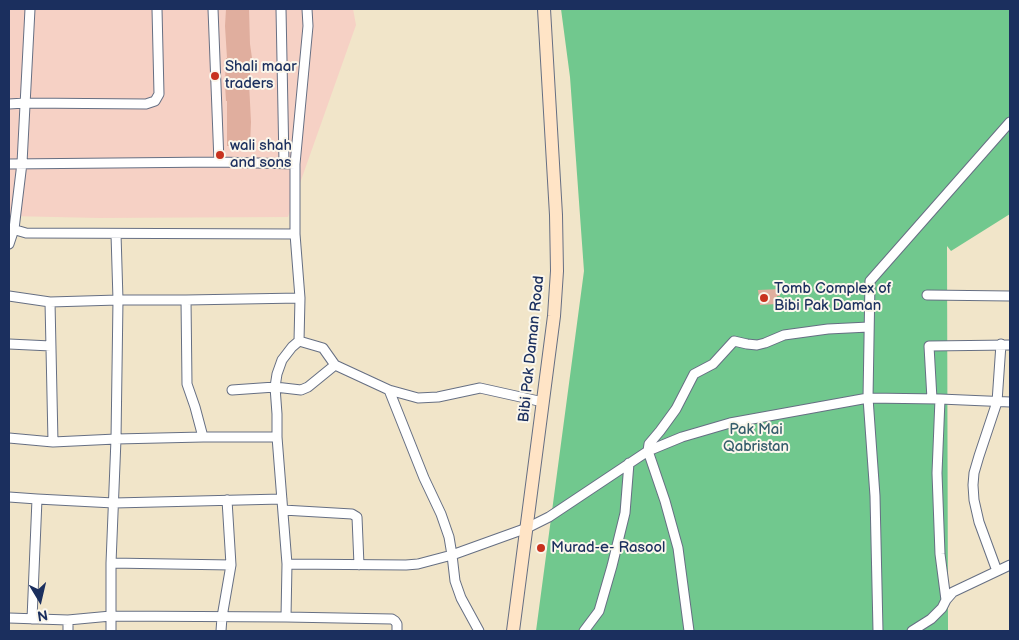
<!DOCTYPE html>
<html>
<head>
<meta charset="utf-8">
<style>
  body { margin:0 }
  #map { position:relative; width:1019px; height:640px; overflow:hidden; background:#f1e5c9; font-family:"Balsamiq Sans",sans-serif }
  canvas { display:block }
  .frame { position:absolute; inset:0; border:10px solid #1b2f5e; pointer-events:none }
  .north { position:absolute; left:15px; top:575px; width:50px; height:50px; -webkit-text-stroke:4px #fbf7ec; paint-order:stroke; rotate:171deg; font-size:14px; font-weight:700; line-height:20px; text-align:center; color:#1b2f5e }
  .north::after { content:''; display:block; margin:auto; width:18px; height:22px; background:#1b2f5e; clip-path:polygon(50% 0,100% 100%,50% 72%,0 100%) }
</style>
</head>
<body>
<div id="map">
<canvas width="1019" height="640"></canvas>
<div class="frame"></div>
<div class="north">N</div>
</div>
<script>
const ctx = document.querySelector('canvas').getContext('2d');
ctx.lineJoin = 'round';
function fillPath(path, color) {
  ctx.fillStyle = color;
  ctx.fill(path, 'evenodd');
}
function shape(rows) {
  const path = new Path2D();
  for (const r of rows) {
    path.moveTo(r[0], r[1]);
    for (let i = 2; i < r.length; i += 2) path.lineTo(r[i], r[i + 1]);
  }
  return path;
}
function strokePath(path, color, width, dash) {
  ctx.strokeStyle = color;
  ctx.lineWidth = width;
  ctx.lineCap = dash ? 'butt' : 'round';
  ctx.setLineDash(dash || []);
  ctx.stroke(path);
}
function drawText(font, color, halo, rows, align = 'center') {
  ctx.font = font + ' "Balsamiq Sans",sans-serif';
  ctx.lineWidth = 4;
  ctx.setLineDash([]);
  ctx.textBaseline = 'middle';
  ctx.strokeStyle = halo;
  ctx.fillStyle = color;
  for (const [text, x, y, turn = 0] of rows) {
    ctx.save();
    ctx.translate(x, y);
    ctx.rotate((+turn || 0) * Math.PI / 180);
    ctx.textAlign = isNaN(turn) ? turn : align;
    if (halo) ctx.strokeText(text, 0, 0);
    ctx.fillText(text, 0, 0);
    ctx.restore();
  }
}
fillPath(shape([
  [9,9,353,9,356,25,288,217,99,218,9,216]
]), '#f6d1c5');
fillPath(shape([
  [561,9,1010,9,1010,214,951,251,947,246,948,631,536,631,584,271,570,77]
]), '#71c88e');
fillPath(shape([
  [226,9,249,9,250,44,252,58,250,58,250,83,249,83,251,122,250,146,227,146,227,101,226,101,225,84,226,58,227,58,225,26],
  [780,289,780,296,777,296,777,304,760,305,758,290]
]), '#e0ae9e');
const street = shape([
  [213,9,219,162],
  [281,9,284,163],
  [9,104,25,103,146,104,155,101,159,94,157,9],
  [9,164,219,162,295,164],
  [9,228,26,233,295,234],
  [9,244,14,229,22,163,30,9],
  [927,295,1010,296],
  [9,296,50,302,118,300,186,300,300,298],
  [186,300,187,384,195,407,203,437],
  [50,302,53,442],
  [299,341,323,348,335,365,389,390,418,398,438,397,480,388,543,402],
  [9,344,51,346],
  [232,390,275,387,301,390,308,387,335,365],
  [389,390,424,478,441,514,449,537,452,555,455,581,461,598,479,631],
  [932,399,929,346,1010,345],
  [940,399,937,473,940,554,946,600],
  [9,438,53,442,116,439,203,437,277,437],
  [9,497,37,499,114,503,282,499],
  [283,510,352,514,357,517,359,565],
  [111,563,231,565],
  [287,564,406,565,418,564,452,555,527,528,549,517,648,451,682,437,730,423,868,398,940,399,1010,402],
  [997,571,979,522,974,500,973,485,974,473,979,456,997,402,1001,344],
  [286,617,287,564,277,437,277,414,275,387,277,374,282,360,292,347,299,341,300,298,295,234,295,164,308,26,307,9],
  [9,618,68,620,111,616,286,617,392,619,395,621,397,624,397,631],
  [32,619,37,499],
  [68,620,68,631],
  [111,631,111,563,116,439,118,300,116,234],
  [221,631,222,617,231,565,227,500],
  [584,631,599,611,612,566,625,513,629,463],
  [689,631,678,548,665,501,648,451,649,444,660,431,676,409,694,374,713,364,734,341,747,344,757,345,765,343,784,335,828,329,869,327],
  [878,631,875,496,868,398,870,281,1010,122],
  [912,631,931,619,942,608,946,600,953,592,1010,565]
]);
const secondary = shape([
  [513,631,554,316,557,271,556,215,544,9]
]);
strokePath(street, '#666f83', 11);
strokePath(secondary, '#666f83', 14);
strokePath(street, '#fff', 9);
strokePath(secondary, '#ffe4c6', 12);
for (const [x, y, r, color] of [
  [215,76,5,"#c8321e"],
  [220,155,5,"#c8321e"],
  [764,298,5,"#c8321e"],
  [541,548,5,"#c8321e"]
]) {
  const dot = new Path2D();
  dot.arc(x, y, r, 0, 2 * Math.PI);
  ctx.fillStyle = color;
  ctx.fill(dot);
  strokePath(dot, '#fbf7ec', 2);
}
drawText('15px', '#1b2f5e', '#fbf7ec', [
  ["Shali maar",225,67],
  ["traders",225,84],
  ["wali shah",230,146],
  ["and sons",230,163],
  ["Tomb Complex of",774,289],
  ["Bibi Pak Daman",774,306],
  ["Murad-e- Rasool",551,548]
], 'left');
drawText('15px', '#1b2f5e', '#fbf7ec', [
  ["Bibi Pak Daman Road",532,349,-84]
]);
drawText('15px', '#355d6c', '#fbf7ec', [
  ["Pak Mai",756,430],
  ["Qabristan",756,447]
]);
</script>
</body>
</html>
